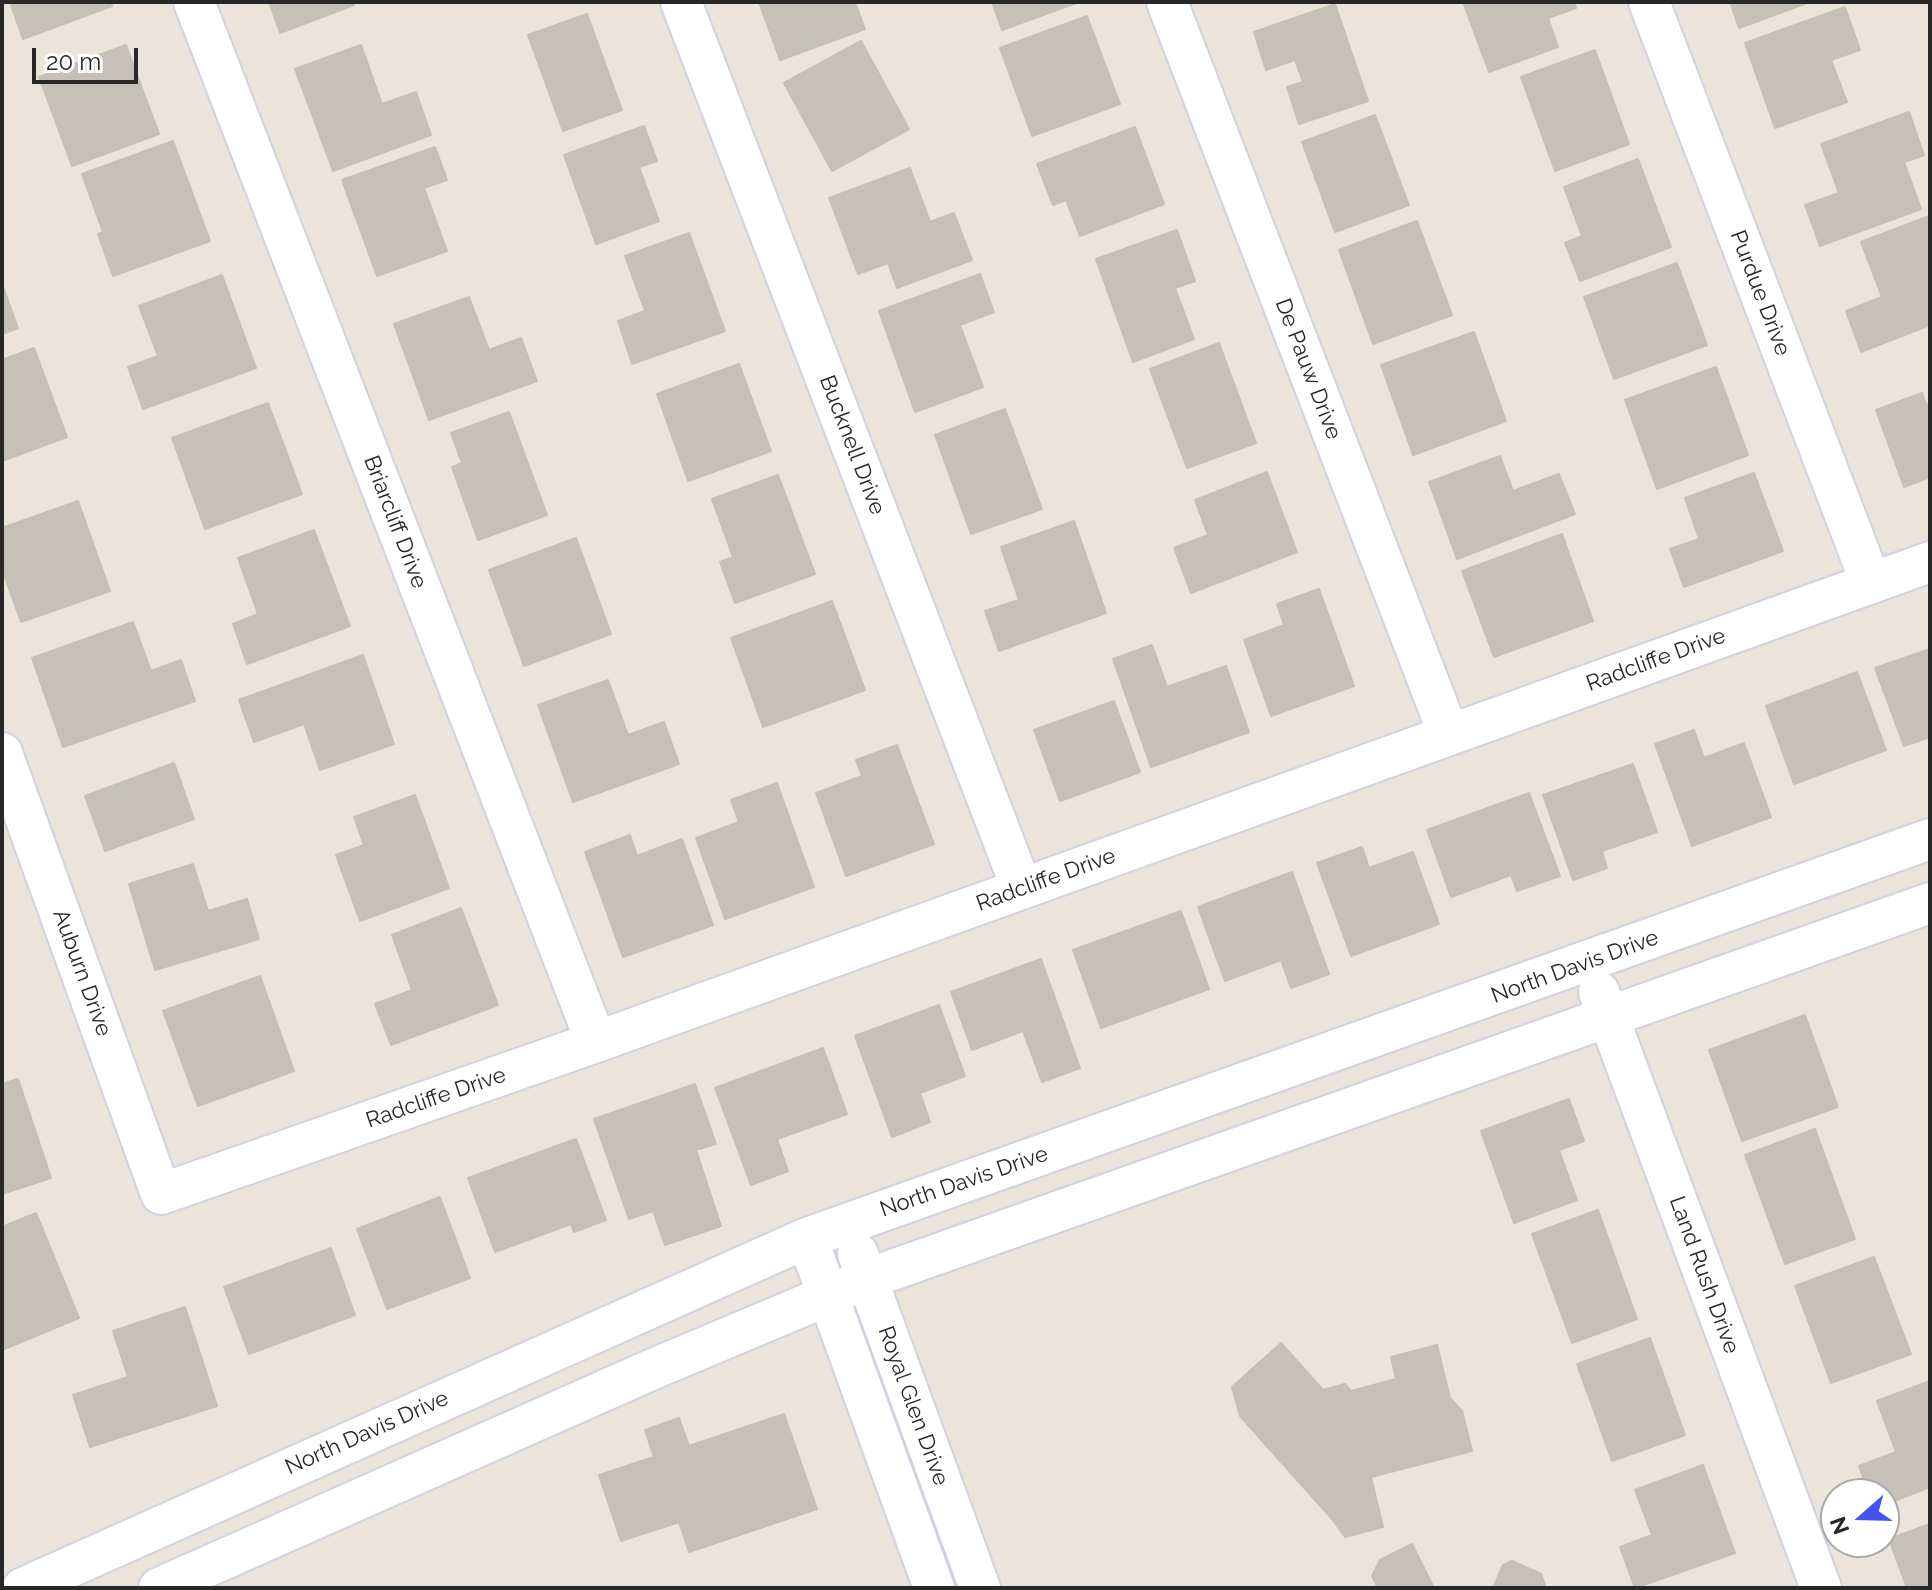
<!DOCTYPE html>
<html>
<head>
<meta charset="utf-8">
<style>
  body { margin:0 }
  #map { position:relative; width:1932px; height:1590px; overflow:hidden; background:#eae4da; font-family:Raleway,sans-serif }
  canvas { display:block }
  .frame { position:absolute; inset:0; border:4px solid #282828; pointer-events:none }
  .north { position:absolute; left:1820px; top:1478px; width:80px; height:80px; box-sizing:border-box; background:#fff; border:2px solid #a9a9a9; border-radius:50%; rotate:250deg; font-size:22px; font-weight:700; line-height:32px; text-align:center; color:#282828 }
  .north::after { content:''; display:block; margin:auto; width:28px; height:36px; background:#4155f1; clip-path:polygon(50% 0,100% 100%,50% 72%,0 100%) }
  .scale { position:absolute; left:32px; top:48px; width:106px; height:36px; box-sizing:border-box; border:4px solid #282828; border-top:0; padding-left:10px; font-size:24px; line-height:28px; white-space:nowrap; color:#282828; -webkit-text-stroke:6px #fff; paint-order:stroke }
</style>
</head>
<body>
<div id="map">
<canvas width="1932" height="1590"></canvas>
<div class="frame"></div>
<div class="north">N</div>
<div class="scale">20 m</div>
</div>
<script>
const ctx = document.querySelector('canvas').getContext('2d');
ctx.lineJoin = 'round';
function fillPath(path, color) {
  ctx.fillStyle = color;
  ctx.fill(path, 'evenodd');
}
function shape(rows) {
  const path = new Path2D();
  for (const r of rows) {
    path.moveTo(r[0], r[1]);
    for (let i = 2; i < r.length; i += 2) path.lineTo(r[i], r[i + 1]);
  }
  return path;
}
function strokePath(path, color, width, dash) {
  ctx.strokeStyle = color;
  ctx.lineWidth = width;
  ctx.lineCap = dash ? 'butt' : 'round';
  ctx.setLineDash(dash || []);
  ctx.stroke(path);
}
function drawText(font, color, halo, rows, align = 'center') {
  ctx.font = font + ' Raleway,sans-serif';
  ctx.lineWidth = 6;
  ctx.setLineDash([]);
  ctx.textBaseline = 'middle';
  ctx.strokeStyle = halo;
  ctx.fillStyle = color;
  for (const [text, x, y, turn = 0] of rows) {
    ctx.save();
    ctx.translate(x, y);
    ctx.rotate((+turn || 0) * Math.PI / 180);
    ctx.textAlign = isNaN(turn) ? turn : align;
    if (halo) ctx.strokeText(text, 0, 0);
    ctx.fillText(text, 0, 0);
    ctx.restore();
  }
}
const building = shape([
  [10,2,111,2,112,6,23,39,10,2],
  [269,2,353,2,354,5,280,33,269,2],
  [759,2,855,2,865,29,780,60,759,2],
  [992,2,1079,2,1002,30,992,2],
  [1463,2,1574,2,1576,8,1548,18,1558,47,1489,72,1463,2],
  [1730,2,1810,2,1739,28,1730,2],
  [1335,4,1368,101,1299,124,1287,87,1303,82,1295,60,1266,70,1254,32,1335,4],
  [1845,7,1860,50,1831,60,1847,102,1775,128,1745,43,1845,7],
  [587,14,622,110,563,131,528,35,587,14],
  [1087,16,1120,104,1032,136,1000,48,1087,16],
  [861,41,909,129,832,171,784,83,861,41],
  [126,45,159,134,72,166,39,77,126,45],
  [361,45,382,104,416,92,431,135,333,171,295,69,361,45],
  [1595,50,1629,144,1555,171,1521,77,1595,50],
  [1909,112,1924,155,1904,162,1921,209,1820,246,1805,205,1839,193,1821,144,1909,112],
  [1375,115,1409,205,1335,232,1302,142,1375,115],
  [644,126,657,161,639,167,659,221,596,244,564,155,644,126],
  [1135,127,1164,204,1080,236,1066,200,1053,205,1037,164,1135,127],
  [173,141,210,241,113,276,98,234,103,232,82,174,173,141],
  [435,147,447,180,424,188,447,251,377,276,342,180,435,147],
  [1638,159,1671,247,1580,281,1565,243,1582,236,1564,187,1638,159],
  [910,168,930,222,954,213,972,260,897,288,888,263,858,274,829,198,910,168],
  [1929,216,1930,325,1861,352,1846,311,1882,297,1861,242,1929,216],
  [1417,221,1452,315,1373,344,1339,250,1417,221],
  [1177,230,1195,281,1175,288,1194,339,1133,362,1096,259,1177,230],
  [689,233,725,331,632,364,618,321,645,311,625,256,689,233],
  [1677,263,1707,345,1614,379,1584,297,1677,263],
  [980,274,994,312,960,325,983,387,915,412,879,311,980,274],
  [222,275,256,368,143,409,128,367,158,356,139,306,222,275],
  [2,284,18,328,2,334,2,284],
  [469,297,489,350,521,338,537,381,429,420,394,324,469,297],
  [1474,332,1506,421,1413,455,1381,365,1474,332],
  [1219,343,1256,443,1187,468,1150,369,1219,343],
  [34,348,67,437,2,461,2,360,34,348],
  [739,364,771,451,688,481,657,394,739,364],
  [1716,367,1748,455,1657,489,1625,400,1716,367],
  [1922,393,1926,405,1930,404,1930,477,1904,487,1876,410,1922,393],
  [268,403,302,494,205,529,172,438,268,403],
  [1005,409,1042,509,971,534,935,435,1005,409],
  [509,412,547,515,478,540,452,467,462,463,451,433,509,412],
  [1500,456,1513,491,1559,474,1575,514,1457,559,1429,482,1500,456],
  [1267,472,1297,552,1191,593,1174,548,1208,535,1195,500,1267,472],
  [1754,473,1783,551,1684,587,1670,549,1699,539,1685,498,1754,473],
  [778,475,815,574,735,603,720,562,733,557,712,499,778,475],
  [78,501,110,591,21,622,2,569,2,528,78,501],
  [1074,521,1106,613,999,651,985,611,1019,600,1001,547,1074,521],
  [314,530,350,626,247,664,233,624,258,614,238,558,314,530],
  [1562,534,1593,621,1494,657,1462,571,1562,534],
  [576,538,611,634,524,666,489,570,576,538],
  [1319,589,1354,686,1271,716,1244,640,1284,625,1277,604,1319,589],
  [832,601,865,690,763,727,731,638,832,601],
  [133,622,151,671,181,660,195,701,63,747,32,658,133,622],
  [1152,645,1167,687,1226,666,1249,732,1151,767,1113,659,1152,645],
  [1930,649,1930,737,1904,746,1875,668,1930,649],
  [363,655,394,744,320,770,304,724,254,742,239,700,363,655],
  [1857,672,1886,750,1794,784,1766,706,1857,672],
  [608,680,628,735,664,722,679,764,573,802,538,705,608,680],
  [1114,701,1140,772,1060,801,1034,730,1114,701],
  [1694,730,1704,758,1744,743,1771,817,1692,846,1655,744,1694,730],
  [897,745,934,844,846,876,816,793,862,776,856,760,897,745],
  [174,763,194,819,105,851,85,796,174,763],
  [1633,764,1657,832,1602,851,1607,868,1573,880,1543,795,1633,764],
  [777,783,814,887,725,919,696,838,739,822,731,800,777,783],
  [1529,793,1560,876,1517,891,1511,875,1451,897,1427,830,1529,793],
  [415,795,449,888,360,921,336,855,364,845,354,817,415,795],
  [630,835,637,856,682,839,713,925,623,957,585,852,630,835],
  [1362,847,1369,868,1413,852,1439,924,1351,956,1317,863,1362,847],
  [193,864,208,911,247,899,259,939,155,970,129,884,193,864],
  [1292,872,1329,974,1291,988,1281,960,1225,981,1198,907,1292,872],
  [461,908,498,1005,391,1045,375,1004,412,990,392,935,461,908],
  [1181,911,1209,989,1101,1028,1073,950,1181,911],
  [1041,959,1080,1068,1042,1082,1023,1031,972,1050,951,992,1041,959],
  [260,976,294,1071,198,1106,163,1011,260,976],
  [939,1005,965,1076,920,1093,930,1122,892,1137,855,1036,939,1005],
  [1805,1015,1838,1107,1742,1141,1709,1050,1805,1015],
  [823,1048,847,1114,777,1139,788,1171,751,1185,715,1088,823,1048],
  [18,1079,51,1178,2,1194,2,1084,18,1079],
  [695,1084,716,1144,696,1150,721,1226,665,1245,653,1211,629,1219,594,1119,695,1084],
  [1569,1099,1584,1141,1559,1150,1577,1200,1514,1223,1481,1131,1569,1099],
  [1815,1129,1855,1239,1785,1264,1745,1155,1815,1129],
  [576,1139,606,1220,574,1232,571,1224,495,1252,468,1178,576,1139],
  [440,1197,470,1278,387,1309,357,1229,440,1197],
  [1598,1210,1637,1319,1572,1343,1532,1234,1598,1210],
  [36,1213,79,1318,2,1350,2,1227,36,1213],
  [331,1248,355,1315,249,1354,224,1287,331,1248],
  [1874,1257,1911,1354,1831,1383,1795,1286,1874,1257],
  [185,1307,217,1406,90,1447,73,1395,128,1377,113,1331,185,1307],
  [1650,1338,1685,1435,1612,1461,1577,1364,1650,1338],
  [1281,1343,1323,1390,1345,1384,1351,1391,1396,1379,1391,1357,1437,1345,1450,1398,1462,1411,1472,1451,1371,1477,1383,1527,1345,1537,1332,1519,1240,1416,1232,1387,1281,1343],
  [1930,1381,1930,1487,1884,1505,1884,1494,1869,1494,1859,1466,1896,1452,1877,1401,1930,1381],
  [784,1414,817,1509,689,1552,679,1522,621,1541,599,1475,654,1457,645,1430,679,1418,689,1446,784,1414],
  [1703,1465,1735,1553,1635,1588,1620,1547,1652,1535,1635,1490,1703,1465],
  [1930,1524,1930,1588,1907,1588,1889,1539,1930,1524],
  [1412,1544,1434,1588,1378,1588,1372,1576,1380,1560,1412,1544],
  [1512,1561,1541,1574,1546,1588,1493,1588,1503,1565,1512,1561]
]);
fillPath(building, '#c5c1ba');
strokePath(building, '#c5c0b4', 2);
const minor = shape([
  [194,2,596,1042],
  [681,2,1022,889],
  [1167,2,1449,735],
  [1649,2,1871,583],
  [2,753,161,1194,596,1042,1930,562],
  [1599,992,1821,1588],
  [807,1238,934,1588],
  [858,1254,980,1588],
  [23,1588,807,1238,1930,839],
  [159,1588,653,1369,867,1279,1930,903]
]);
strokePath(minor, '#d0d2e1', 44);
strokePath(minor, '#fff', 40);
drawText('22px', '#282828', '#fff', [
  ["Purdue Drive",1760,293,69],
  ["De Pauw Drive",1308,369,69],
  ["Bucknell Drive",852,445,69],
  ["Briarcliff Drive",395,522,69],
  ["Radcliffe Drive",1656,660,-20],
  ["Radcliffe Drive",1046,880,-20],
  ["North Davis Drive",1575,967,-20],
  ["Auburn Drive",82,973,70],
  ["Radcliffe Drive",436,1098,-19],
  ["North Davis Drive",964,1182,-19],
  ["Land Rush Drive",1704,1275,70],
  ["Royal Glen Drive",913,1406,70],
  ["North Davis Drive",367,1433,-24]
]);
</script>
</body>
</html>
